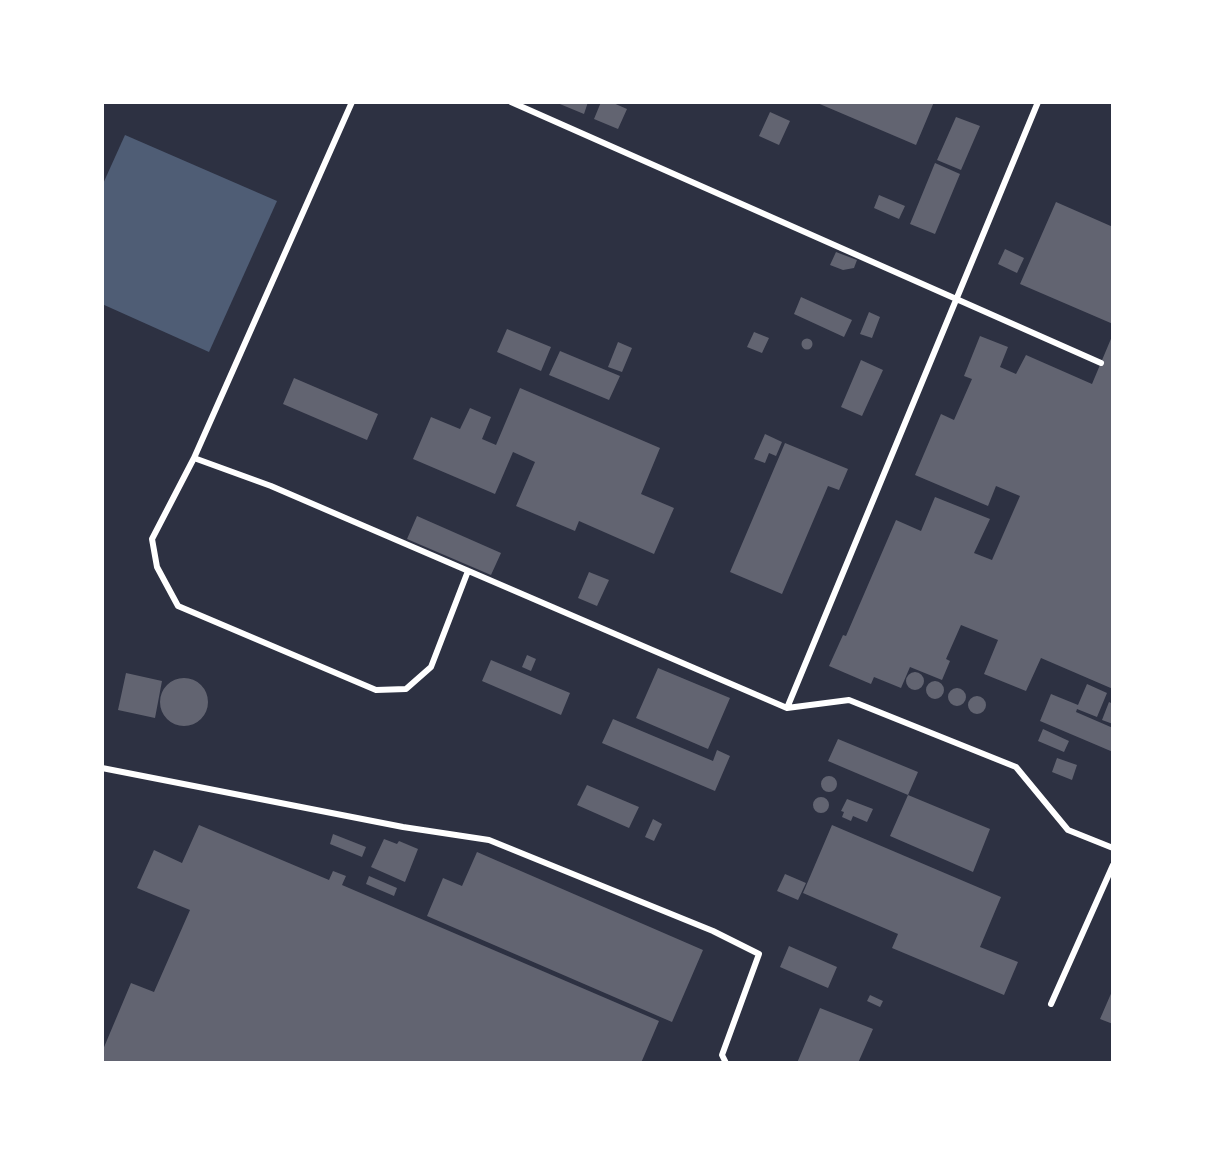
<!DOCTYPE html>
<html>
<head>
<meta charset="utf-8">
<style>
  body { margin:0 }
  #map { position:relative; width:1215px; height:1165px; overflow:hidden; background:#2d3142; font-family:Helvetica,sans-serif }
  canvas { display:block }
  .frame { position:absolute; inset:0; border:104px solid #fff; pointer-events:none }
</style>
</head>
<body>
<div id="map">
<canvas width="1215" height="1165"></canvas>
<div class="frame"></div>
</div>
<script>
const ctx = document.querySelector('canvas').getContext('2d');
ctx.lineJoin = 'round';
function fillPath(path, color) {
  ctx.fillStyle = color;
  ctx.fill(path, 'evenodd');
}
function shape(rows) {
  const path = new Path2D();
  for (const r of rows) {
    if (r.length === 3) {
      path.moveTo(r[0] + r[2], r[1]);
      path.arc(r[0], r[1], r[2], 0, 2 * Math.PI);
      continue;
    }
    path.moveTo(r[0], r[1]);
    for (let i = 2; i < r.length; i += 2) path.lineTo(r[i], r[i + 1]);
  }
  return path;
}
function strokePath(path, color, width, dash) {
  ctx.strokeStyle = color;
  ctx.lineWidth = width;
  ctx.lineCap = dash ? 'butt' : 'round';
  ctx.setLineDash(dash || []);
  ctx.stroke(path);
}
fillPath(shape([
  [125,135,277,201,209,352,102,304,102,186]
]), '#4f5d75');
fillPath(shape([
  [555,102,588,102,584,114],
  [601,102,611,102,627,109,618,129,594,119],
  [815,102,934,102,916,145],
  [770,112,790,121,779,145,759,136],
  [956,117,980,126,961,170,937,160],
  [935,163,960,174,935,234,910,224],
  [879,195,905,206,899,219,874,208],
  [1056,202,1113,227,1113,324,1020,284],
  [1005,249,1024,258,1017,273,998,264],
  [836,252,857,260,854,268,843,270,830,265],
  [801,297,852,320,844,337,794,314],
  [869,312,880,317,872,338,860,334],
  [507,329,551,347,541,371,497,352],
  [754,332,769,338,762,353,747,347],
  [1113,334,1113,654,1111,658,1113,659,1113,689,1041,658,1026,691,984,674,998,640,961,625,946,659,950,661,942,680,910,667,901,688,874,677,871,684,829,666,843,635,846,636,896,520,921,531,935,497,990,519,974,553,992,560,1020,496,996,486,988,506,915,475,941,414,954,420,972,379,964,376,980,336,1008,347,1000,367,1016,374,1026,355,1092,384],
  [807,344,5.5],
  [618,342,632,348,622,372,608,367],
  [560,351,620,376,609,400,549,375],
  [861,360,883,370,862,416,841,407],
  [294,378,378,414,367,440,283,404],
  [520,388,660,448,641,494,674,508,654,554,579,521,575,531,516,506,535,462,513,452,495,494,413,459,431,417,460,429,470,408,491,417,482,439,496,445],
  [765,434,782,442,776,456,769,453,765,463,754,459],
  [785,443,848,469,839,490,828,486,782,594,730,572],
  [417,516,501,553,491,575,407,539],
  [589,572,609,580,597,606,578,598],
  [527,655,536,659,531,671,522,667],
  [491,660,570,693,561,715,482,681],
  [658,668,730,698,708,749,636,718],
  [915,681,9],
  [126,673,162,681,155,718,118,710],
  [184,702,24],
  [935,690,9],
  [1087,684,1107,693,1097,717,1077,709,1076,712,1113,728,1113,752,1040,721,1051,694,1078,705],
  [957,697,9],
  [977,705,9],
  [1109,702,1113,704,1113,724,1102,720],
  [613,719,713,761,717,750,730,756,715,791,602,743],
  [1043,729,1069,741,1064,752,1038,741],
  [838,739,918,772,908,795,828,761],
  [1057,758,1077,765,1072,780,1052,772],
  [829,784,8],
  [587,785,639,807,629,828,577,805],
  [908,795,990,829,973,872,890,836],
  [821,805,8],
  [847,799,873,809,867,822,853,816,851,821,842,817,844,812,841,811],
  [653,819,662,824,654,841,645,837],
  [199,825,329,880,333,871,346,876,342,885,659,1021,641,1063,102,1063,102,1052,131,983,154,992,190,910,137,888,154,850,182,863],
  [832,825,1001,897,980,947,1018,962,1004,995,892,948,898,934,803,893],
  [333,834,366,847,362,857,330,844],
  [384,839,397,844,399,841,418,849,405,882,371,867],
  [477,852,703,950,672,1022,427,916,443,878,462,886],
  [785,874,806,883,798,900,777,891],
  [369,876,397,888,394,896,366,884],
  [789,946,837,967,828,988,780,967],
  [1113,989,1113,1024,1100,1019],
  [870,995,883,1001,880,1007,867,1001],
  [820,1008,873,1029,858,1063,797,1063]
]), '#626471');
strokePath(shape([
  [352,102,194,458,271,486,787,708,849,700,1016,767,1068,830,1113,848],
  [511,102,1101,363],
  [194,458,152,539,157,567,178,606,376,690,406,689,431,667,468,571],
  [787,708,1038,102],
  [102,768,403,827,489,840,713,931,759,954,722,1055,726,1063],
  [1051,1004,1113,865]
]), '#fff', 6);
</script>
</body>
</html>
